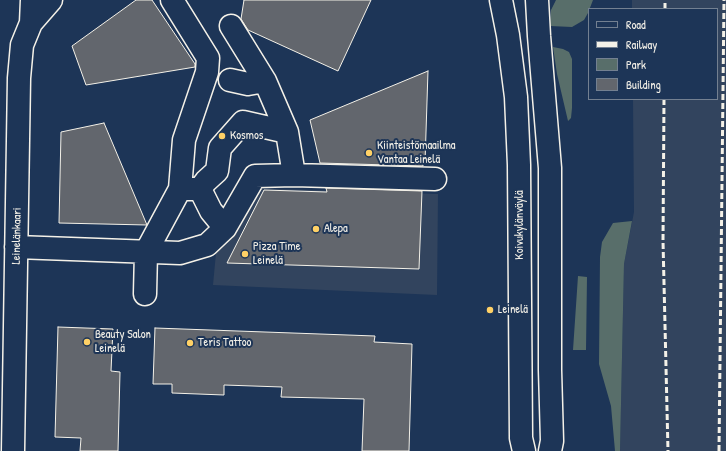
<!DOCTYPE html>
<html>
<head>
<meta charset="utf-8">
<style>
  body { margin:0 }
  #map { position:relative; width:726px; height:451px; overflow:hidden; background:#1d3557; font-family:"Patrick Hand",sans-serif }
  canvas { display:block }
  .legend { position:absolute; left:588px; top:8px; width:130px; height:92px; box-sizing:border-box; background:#1d3557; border:1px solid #738091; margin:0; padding:5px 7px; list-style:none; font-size:12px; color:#f4f1e8 }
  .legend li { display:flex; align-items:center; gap:8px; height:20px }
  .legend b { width:20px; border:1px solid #738091 }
</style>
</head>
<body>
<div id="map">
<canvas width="726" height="451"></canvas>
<ul class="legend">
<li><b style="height:5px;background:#1d3557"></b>Road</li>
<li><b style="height:5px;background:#f4f1e8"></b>Railway</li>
<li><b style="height:11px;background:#586e6a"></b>Park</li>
<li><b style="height:11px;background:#62666d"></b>Building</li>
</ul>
</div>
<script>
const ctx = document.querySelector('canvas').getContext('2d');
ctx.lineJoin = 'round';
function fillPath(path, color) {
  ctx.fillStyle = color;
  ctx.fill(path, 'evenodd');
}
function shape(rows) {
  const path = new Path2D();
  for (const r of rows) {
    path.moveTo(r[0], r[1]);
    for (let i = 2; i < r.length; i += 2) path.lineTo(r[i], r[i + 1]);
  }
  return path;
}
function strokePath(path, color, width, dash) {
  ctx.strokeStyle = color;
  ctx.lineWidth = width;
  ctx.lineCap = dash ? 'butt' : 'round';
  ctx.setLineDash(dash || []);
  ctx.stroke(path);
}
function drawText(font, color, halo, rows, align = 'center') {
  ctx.font = font + ' "Patrick Hand",sans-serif';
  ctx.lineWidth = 4;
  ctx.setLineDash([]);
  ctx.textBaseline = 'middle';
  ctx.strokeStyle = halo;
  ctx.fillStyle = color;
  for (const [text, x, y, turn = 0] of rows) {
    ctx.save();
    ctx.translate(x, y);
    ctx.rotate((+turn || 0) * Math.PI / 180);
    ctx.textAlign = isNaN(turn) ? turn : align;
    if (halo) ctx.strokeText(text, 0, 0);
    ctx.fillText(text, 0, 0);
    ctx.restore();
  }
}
fillPath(shape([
  [632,0,726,0,726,451,620,451,624,264,634,212,633,99,717,99,717,9,632,9],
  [250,188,438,194,437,295,213,285,216,253]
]), '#32445e');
fillPath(shape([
  [556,0,593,0,588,13,584,20,572,27,550,26,551,10],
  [553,47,563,49,569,52,572,59,572,108,571,118,568,121,557,74],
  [632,221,624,264,620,451,615,451,611,406,599,364,600,257,602,242,613,223],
  [578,276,587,277,586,350,573,350]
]), '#586e6a');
const building = shape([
  [136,0,152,0,195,64,195,67,86,85,72,46,136,0],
  [244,0,371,0,338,71,248,30,241,19,244,0],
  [428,71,425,163,423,163,423,166,320,163,310,120,428,71],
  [104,123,147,225,59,223,61,132,104,123],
  [326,188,422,191,419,269,227,263,264,190,327,192,326,188],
  [58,327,113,329,111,371,120,372,118,451,80,451,81,438,55,437,58,327],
  [155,328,375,336,374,342,412,344,409,451,362,451,364,399,281,397,282,387,224,385,224,395,172,393,172,384,153,384,155,328]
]);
fillPath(building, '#62666d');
strokePath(building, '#f4f1e8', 1);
const street = shape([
  [31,23,51,0],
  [231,26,265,81,287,132,294,175],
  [230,80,248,84,265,81],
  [180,189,200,189,206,181,217,171,220,148,243,122,287,132],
  [200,189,211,211,225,228],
  [16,247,180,253,207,245,225,228,255,176,294,175,435,179],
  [145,294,146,252,180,189,184,140,207,72,208,58,172,0],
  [13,451,19,78,22,45,31,23,32,0]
]);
const primary = shape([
  [501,0,508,35,516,97,519,165,521,438,524,451],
  [537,0,539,36,550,168,550,370,552,441,550,451]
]);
strokePath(street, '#f4f1e8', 25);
strokePath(primary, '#f4f1e8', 25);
strokePath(street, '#1d3557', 22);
strokePath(primary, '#1d3557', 22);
strokePath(shape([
  [665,9,665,0],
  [664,99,663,241,668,451],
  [719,451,724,0]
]), '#f4f1e8', 3, [6, 3]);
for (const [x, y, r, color] of [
  [222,136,4,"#ffd166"],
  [369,153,4,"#ffd166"],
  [316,229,4,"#ffd166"],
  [245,254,4,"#ffd166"],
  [490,310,4,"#ffd166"],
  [87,342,4,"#ffd166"],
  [190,343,4,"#ffd166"]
]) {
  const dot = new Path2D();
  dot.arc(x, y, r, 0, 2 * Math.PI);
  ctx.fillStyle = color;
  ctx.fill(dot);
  strokePath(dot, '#1d3557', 1.5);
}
drawText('12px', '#f4f1e8', '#1d3557', [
  ["Kosmos",230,136],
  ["Kiinteistömaailma",377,146],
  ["Vantaa Leinelä",377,160],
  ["Alepa",324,229],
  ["Pizza Time",253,247],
  ["Leinelä",253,261],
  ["Leinelä",498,310],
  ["Beauty Salon",95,335],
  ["Leinelä",95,349],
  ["Teris Tattoo",198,343]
], 'left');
drawText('12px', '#f4f1e8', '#1d3557', [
  ["Koivukylänväylä",520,225,-90],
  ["Leinelänkaari",17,236,-89]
]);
</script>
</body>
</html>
